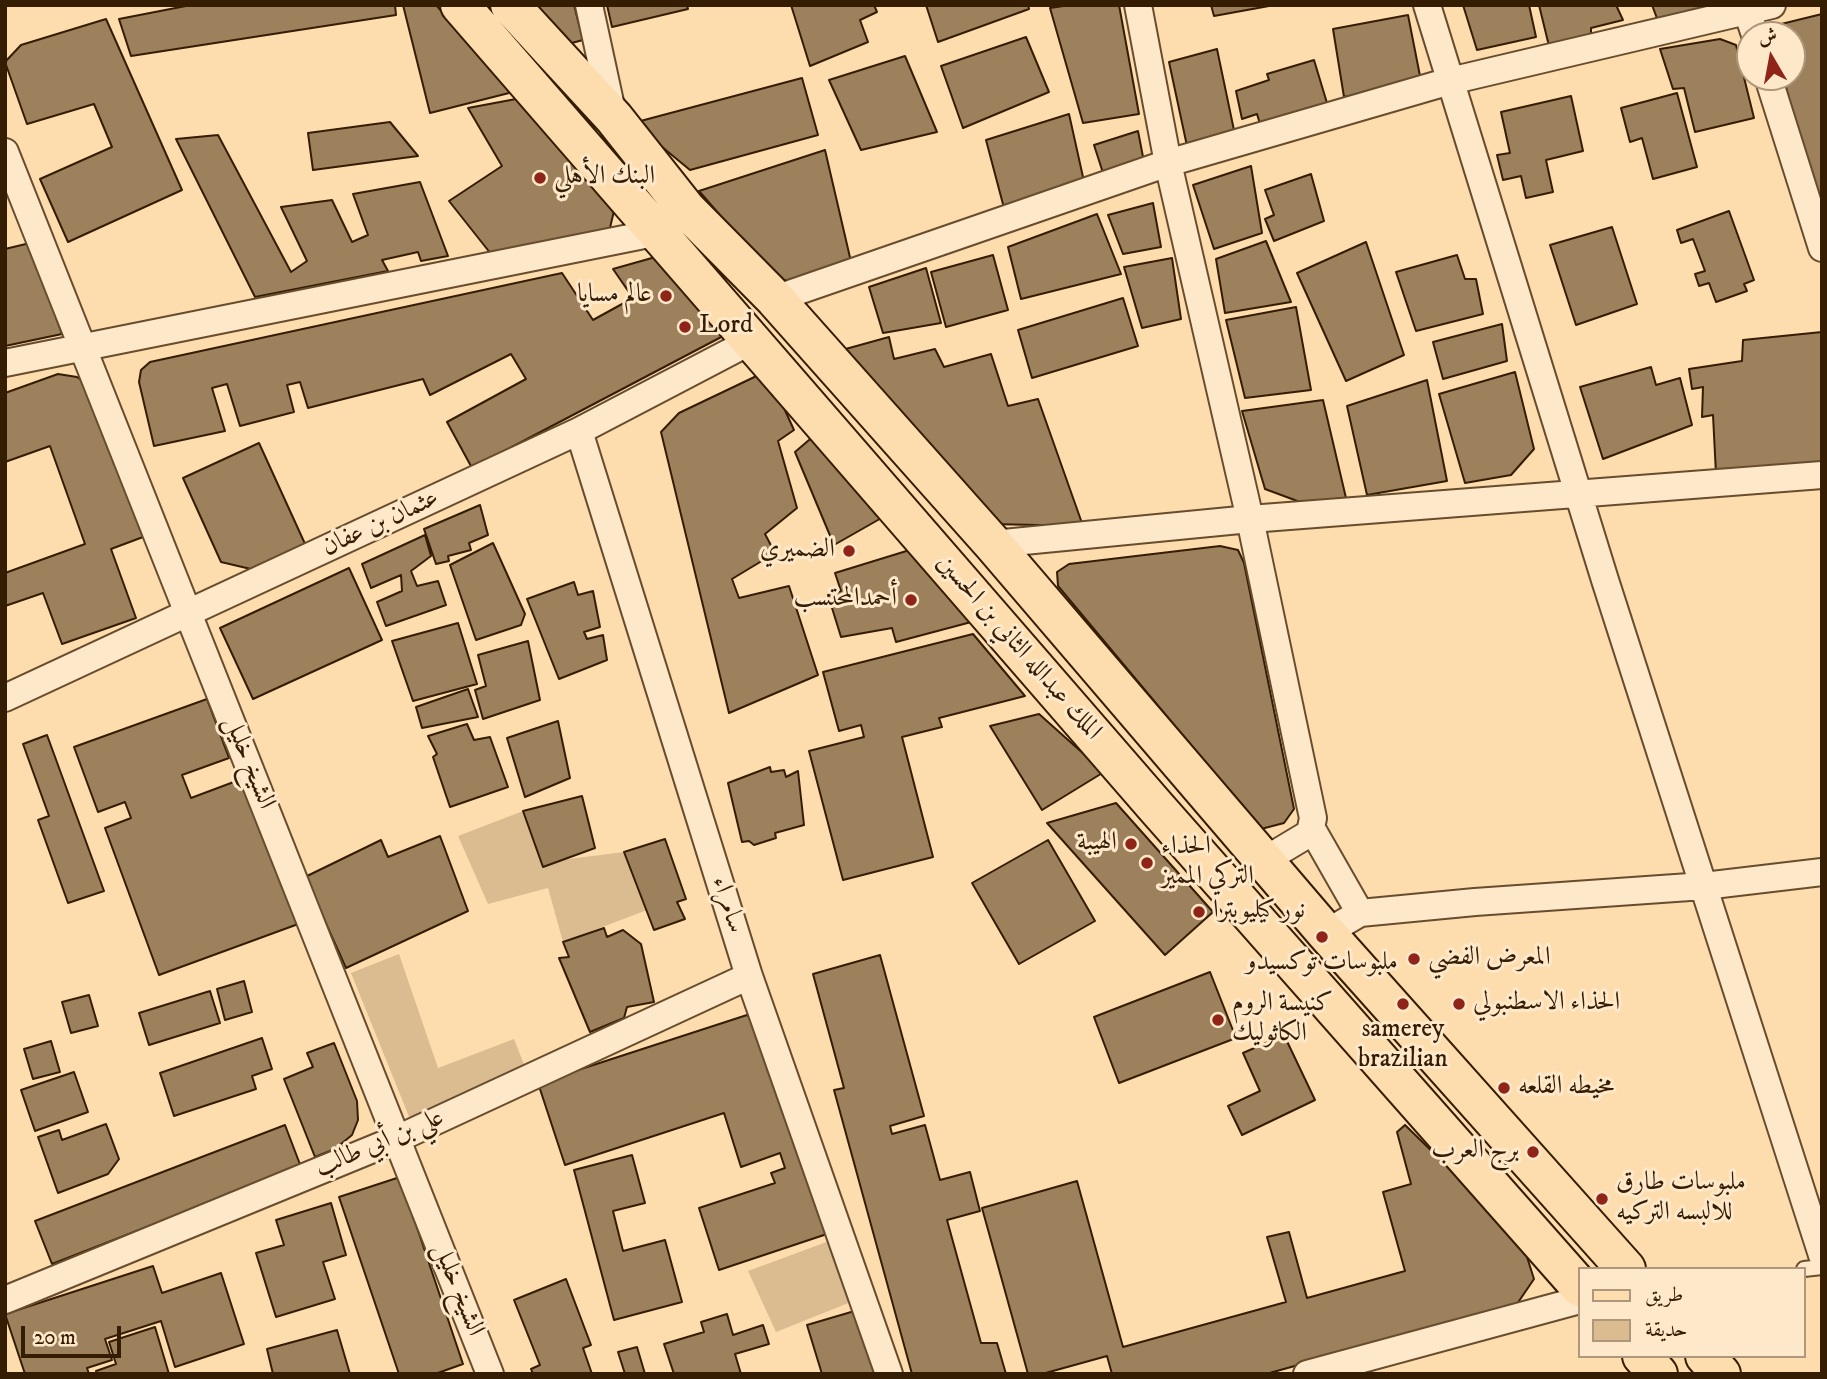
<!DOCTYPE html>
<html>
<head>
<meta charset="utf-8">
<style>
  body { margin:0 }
  #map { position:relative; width:1827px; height:1379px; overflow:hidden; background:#fddcae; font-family:"IM FELL DW Pica",Amiri,serif }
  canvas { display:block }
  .frame { position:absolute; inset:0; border:7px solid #351d04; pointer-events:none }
  .legend { position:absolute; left:1578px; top:1267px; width:228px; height:91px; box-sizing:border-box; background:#fee8ca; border:2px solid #ae977b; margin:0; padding:9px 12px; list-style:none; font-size:21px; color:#351d04 }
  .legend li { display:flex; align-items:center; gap:14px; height:35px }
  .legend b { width:35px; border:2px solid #ae977b }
  .north { position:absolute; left:1736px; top:21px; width:70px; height:70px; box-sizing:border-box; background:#fee8ca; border:2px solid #ae977b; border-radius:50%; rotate:350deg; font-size:19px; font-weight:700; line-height:28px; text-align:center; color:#351d04 }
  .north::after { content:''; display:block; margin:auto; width:24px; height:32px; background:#8f2418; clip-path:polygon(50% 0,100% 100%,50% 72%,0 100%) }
  .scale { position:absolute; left:21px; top:1326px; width:100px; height:32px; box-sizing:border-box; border:4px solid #351d04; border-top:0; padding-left:9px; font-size:21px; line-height:24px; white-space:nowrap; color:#351d04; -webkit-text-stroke:5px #fee8ca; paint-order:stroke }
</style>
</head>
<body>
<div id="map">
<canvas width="1827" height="1379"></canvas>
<div class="frame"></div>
<ul class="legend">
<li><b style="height:9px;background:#fddcae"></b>طريق</li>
<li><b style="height:19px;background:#dbbc91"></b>حديقة</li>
</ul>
<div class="north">ش</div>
<div class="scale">20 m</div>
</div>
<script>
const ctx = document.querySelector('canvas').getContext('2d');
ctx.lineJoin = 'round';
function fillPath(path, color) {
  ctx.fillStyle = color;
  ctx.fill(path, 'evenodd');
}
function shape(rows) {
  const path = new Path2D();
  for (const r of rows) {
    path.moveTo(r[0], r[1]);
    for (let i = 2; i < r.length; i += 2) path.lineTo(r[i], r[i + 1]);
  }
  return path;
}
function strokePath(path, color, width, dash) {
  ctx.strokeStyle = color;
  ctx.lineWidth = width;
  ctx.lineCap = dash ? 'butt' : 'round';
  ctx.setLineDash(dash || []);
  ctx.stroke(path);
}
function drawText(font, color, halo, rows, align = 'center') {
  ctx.font = font + ' "IM FELL DW Pica",Amiri,serif';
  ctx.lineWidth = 6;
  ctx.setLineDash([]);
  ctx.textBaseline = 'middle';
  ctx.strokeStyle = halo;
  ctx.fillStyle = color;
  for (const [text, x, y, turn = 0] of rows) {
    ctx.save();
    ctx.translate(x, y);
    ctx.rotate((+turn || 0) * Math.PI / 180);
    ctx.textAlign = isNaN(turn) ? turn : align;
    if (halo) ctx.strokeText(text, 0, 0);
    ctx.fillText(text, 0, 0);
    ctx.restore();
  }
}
fillPath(shape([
  [523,811,543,867,561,860,624,852,647,910,563,942,548,888,488,904,458,836],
  [399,954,438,1068,514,1039,525,1067,412,1124,351,973],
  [832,1240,851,1302,776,1332,748,1271]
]), '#dbbc91');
const building = shape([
  [191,5,395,5,396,15,131,56,119,19,191,5],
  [403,5,436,5,513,92,430,113,403,5],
  [535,5,574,5,583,40,568,44,535,5],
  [607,5,687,5,688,9,612,27,607,5],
  [791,5,874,5,877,12,860,20,868,42,810,66,791,5],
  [926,5,1028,5,1029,9,938,42,926,5],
  [1070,5,1119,5,1139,114,1083,123,1050,8,1070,5],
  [1211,5,1269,5,1269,6,1214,16,1211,5],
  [1463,5,1529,5,1536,37,1477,50,1463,5],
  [1539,5,1616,5,1623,20,1591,28,1591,38,1549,46,1539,5],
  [1652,5,1723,5,1658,21,1652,5],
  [1822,14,1822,193,1816,195,1783,77,1792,77,1792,35,1772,35,1769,27,1822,14],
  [1408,15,1421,81,1344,97,1333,29,1408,15],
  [106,19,182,190,68,242,40,179,112,147,94,104,27,124,5,62,21,45,106,19],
  [1026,37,1049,92,963,128,941,66,1026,37],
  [1720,39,1736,45,1754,118,1695,132,1684,88,1673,89,1660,49,1720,39],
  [1217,49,1235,135,1187,146,1169,62,1217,49],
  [905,56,937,132,861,150,829,80,905,56],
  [1314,60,1327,103,1260,124,1257,114,1242,119,1236,91,1269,80,1267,74,1314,60],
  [802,78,818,135,690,170,633,123,802,78],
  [1677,93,1697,167,1653,179,1642,138,1630,142,1621,108,1677,93],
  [532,96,617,198,613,215,610,228,491,254,449,201,502,166,468,108,532,96],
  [1571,96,1583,151,1546,160,1553,192,1526,198,1521,176,1503,180,1497,155,1510,153,1501,112,1571,96],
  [1069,114,1085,186,1004,208,986,140,1069,114],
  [390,122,418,156,313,170,308,133,390,122],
  [1138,131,1144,162,1104,176,1094,145,1138,131],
  [218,135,291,272,307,261,281,207,332,200,352,242,368,235,353,194,420,182,448,256,421,261,418,252,382,260,388,271,255,297,176,139,218,135],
  [825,150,852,266,778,282,699,191,825,150],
  [1251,166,1262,233,1214,249,1193,185,1251,166],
  [1311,174,1324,221,1274,241,1265,219,1274,215,1265,190,1311,174],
  [1153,203,1161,247,1123,254,1108,215,1153,203],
  [1729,211,1754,280,1744,284,1747,291,1716,302,1709,283,1699,286,1695,274,1705,271,1693,239,1681,243,1677,230,1729,211],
  [1097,214,1121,274,1021,299,1008,247,1097,214],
  [1612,227,1637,304,1576,325,1550,245,1612,227],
  [1266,241,1291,302,1225,313,1216,259,1266,241],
  [1366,242,1404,355,1346,381,1297,273,1366,242],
  [30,243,62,334,5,346,5,249,30,243],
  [993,255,1008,310,946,327,931,272,993,255],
  [1457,255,1465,279,1476,279,1483,314,1416,331,1396,272,1457,255],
  [659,256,727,334,472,468,447,422,526,379,511,354,430,395,423,379,308,408,300,382,287,385,294,412,240,426,227,384,212,388,225,431,154,446,139,382,141,370,150,362,562,273,593,320,633,298,613,269,659,256],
  [1172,258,1181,319,1142,328,1124,267,1172,258],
  [926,268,941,323,883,333,869,287,926,268],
  [1123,298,1138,346,1032,378,1018,330,1123,298],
  [1296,307,1311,390,1245,398,1226,320,1296,307],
  [1502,324,1507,361,1443,379,1433,342,1502,324],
  [1822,332,1822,463,1716,474,1713,415,1702,417,1703,387,1692,389,1689,369,1742,361,1743,340,1822,332],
  [889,337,894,359,935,349,944,367,991,354,1008,406,1038,399,1083,526,990,524,842,350,889,337],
  [1651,367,1656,385,1680,378,1692,425,1603,459,1580,387,1651,367],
  [767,371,794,430,778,441,797,508,765,534,775,553,732,579,739,598,789,586,818,675,729,713,661,432,679,413,767,371],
  [1515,372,1534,449,1511,475,1465,483,1439,394,1515,372],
  [58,374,77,377,88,385,143,537,111,549,136,618,62,644,43,593,5,606,5,573,85,544,50,446,5,462,5,393,58,374],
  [1427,380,1447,481,1367,495,1347,406,1427,380],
  [1323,400,1346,498,1300,502,1265,489,1242,411,1323,400],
  [816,434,885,516,834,545,795,452,816,434],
  [259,443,306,546,255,570,221,562,183,478,259,443],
  [480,505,488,535,469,543,471,550,448,556,449,561,436,564,424,529,480,505],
  [425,535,431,556,411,571,417,586,438,581,446,605,386,626,377,602,402,591,401,575,371,588,362,564,425,535],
  [493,543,525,614,521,625,476,640,450,565,493,543],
  [1220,546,1238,550,1244,563,1294,809,1284,823,1261,829,1058,586,1057,572,1069,564,1220,546],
  [913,549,975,621,896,642,892,628,841,637,828,595,841,591,835,573,913,549],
  [349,568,382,640,253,699,220,628,349,568],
  [574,582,578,595,593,591,600,627,584,632,587,639,603,635,607,660,559,679,527,599,574,582],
  [458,623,477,684,413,701,392,641,458,623],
  [973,634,1025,696,939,718,942,727,902,737,933,857,843,880,809,751,864,737,861,725,839,731,823,672,973,634],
  [528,641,540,700,483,719,475,690,486,686,478,655,528,641],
  [468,689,478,717,422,728,416,707,468,689],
  [207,699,229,758,182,775,191,798,247,777,301,923,159,975,105,828,131,818,125,802,98,812,74,747,207,699],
  [1039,714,1104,772,1042,810,990,726,1039,714],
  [558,721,570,778,525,797,507,738,558,721],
  [467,724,474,740,490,737,508,787,450,807,433,757,437,754,428,736,467,724],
  [47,735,104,891,68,903,38,820,49,816,23,744,47,735],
  [770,767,771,772,784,770,786,777,798,771,804,825,775,833,776,838,754,845,749,841,742,842,728,783,770,767],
  [582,796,595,848,543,867,523,811,582,796],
  [1116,803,1213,912,1165,955,1047,823,1116,803],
  [440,836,468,911,346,968,305,877,381,840,388,857,440,836],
  [665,839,686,899,677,902,685,919,654,930,624,852,665,839],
  [1048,840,1095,921,1019,964,972,883,1048,840],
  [604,928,607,937,623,930,641,944,654,1002,627,1007,624,1018,590,1032,559,958,569,957,563,942,604,928],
  [880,955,924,1116,890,1126,892,1134,925,1125,940,1180,970,1172,980,1211,947,1220,981,1343,997,1343,1006,1374,912,1374,834,1090,844,1088,813,974,880,955],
  [1210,972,1236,1038,1119,1083,1094,1017,1210,972],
  [244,981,252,1012,225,1020,217,989,244,981],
  [210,991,220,1023,149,1045,139,1013,210,991],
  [89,995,98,1026,71,1033,62,1002,89,995],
  [747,1015,763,1030,830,1233,719,1270,699,1208,775,1183,771,1173,785,1168,780,1153,741,1167,724,1113,565,1165,538,1083,747,1015],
  [1284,1035,1315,1100,1242,1135,1228,1106,1260,1091,1243,1053,1284,1035],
  [262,1038,272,1069,252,1076,256,1089,174,1116,160,1073,262,1038],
  [51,1041,60,1072,33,1079,24,1049,51,1041],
  [334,1043,357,1101,358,1120,352,1135,335,1149,315,1157,284,1079,313,1067,307,1053,334,1043],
  [74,1072,88,1112,35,1131,21,1090,74,1072],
  [106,1124,119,1159,108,1174,58,1193,38,1137,59,1130,62,1140,106,1124],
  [285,1125,301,1167,52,1264,35,1221,285,1125],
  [1405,1125,1521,1238,1534,1279,1517,1304,1266,1374,1112,1374,1107,1356,1042,1374,1028,1374,982,1208,1077,1181,1123,1347,1286,1302,1267,1237,1289,1232,1307,1298,1405,1271,1383,1192,1411,1184,1397,1132,1405,1125],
  [632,1155,645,1203,613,1211,623,1251,665,1240,682,1302,614,1320,574,1170,632,1155],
  [400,1177,463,1364,435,1374,399,1374,339,1197,400,1177],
  [331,1203,346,1255,323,1262,335,1299,276,1317,256,1253,284,1245,276,1220,331,1203],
  [153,1266,162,1293,221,1273,244,1344,175,1367,161,1321,105,1339,112,1360,87,1368,89,1374,25,1374,5,1314,153,1266],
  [566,1279,591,1345,583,1348,592,1374,533,1374,531,1369,540,1365,514,1300,566,1279],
  [858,1310,876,1374,822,1374,807,1325,858,1310],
  [727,1314,733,1335,763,1325,769,1344,735,1354,741,1374,674,1374,664,1344,704,1332,701,1322,727,1314],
  [155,1327,169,1374,97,1374,96,1371,116,1364,109,1342,155,1327],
  [337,1330,350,1374,273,1374,267,1349,337,1330],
  [637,1347,645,1374,625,1374,618,1352,637,1347]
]);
fillPath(building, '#9d805c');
strokePath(building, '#351d04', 2);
const service = shape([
  [1804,1269,1822,1267]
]);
const minor = shape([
  [589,5,613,116],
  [1138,5,1168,163,1250,519,1313,818,1310,833,1265,860],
  [1427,5,1605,580,1822,1255],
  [1745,5,1755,35],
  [1768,77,1822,248],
  [5,152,490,1374],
  [775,299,1168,163,1450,81,1772,5],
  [5,363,659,232],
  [579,431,749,976,889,1374],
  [993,544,1250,519,1822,475],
  [5,698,579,431,753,340],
  [1312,829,1360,913],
  [1326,933,1360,913,1475,902,1704,886,1822,872],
  [5,1300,397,1139,749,976],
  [1307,1374,1580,1300]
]);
const primary = shape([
  [460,5,1156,807,1580,1287],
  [510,5,614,118,686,209,775,299,993,544,1326,933,1626,1269],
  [1642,1356,1658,1374],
  [1705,1356,1721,1374]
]);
strokePath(service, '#674d2e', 18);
strokePath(minor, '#674d2e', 30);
strokePath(primary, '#351d04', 42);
strokePath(service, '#fee8ca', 14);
strokePath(minor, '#fee8ca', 26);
strokePath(primary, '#fddcae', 38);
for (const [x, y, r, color] of [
  [540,178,7,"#8f2418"],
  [666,296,7,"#8f2418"],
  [685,327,7,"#8f2418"],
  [849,551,7,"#8f2418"],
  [911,600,7,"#8f2418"],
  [1131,844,7,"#8f2418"],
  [1147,863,7,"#8f2418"],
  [1199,912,7,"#8f2418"],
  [1322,937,7,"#8f2418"],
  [1414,959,7,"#8f2418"],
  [1403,1004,7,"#8f2418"],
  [1459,1004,7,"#8f2418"],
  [1218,1020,7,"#8f2418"],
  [1504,1088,7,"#8f2418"],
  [1533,1152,7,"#8f2418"],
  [1602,1199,7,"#8f2418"]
]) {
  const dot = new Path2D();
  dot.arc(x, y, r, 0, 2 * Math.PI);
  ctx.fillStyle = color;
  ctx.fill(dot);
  strokePath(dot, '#fee8ca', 2.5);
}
drawText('26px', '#351d04', '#fee8ca', [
  ["البنك الأهلي",554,178],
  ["عالم مسايا",652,296,"right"],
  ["Lord",699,327],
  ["الضميري",835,551,"right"],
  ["أحمدالمحتسب",897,600,"right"],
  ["الهيبة",1117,844,"right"],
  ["الحذاء",1161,848],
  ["التركي المميز",1161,878],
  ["نور كيليوبترا",1213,912],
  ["المعرض الفضي",1428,959],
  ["ملبوسات توكسيدو",1322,964,"center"],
  ["الحذاء الاسطنبولي",1473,1004],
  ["كنيسة الروم",1232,1005],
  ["الكاثوليك",1232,1035],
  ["samerey",1403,1031,"center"],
  ["brazilian",1403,1061,"center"],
  ["مخيطه القلعه",1518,1088],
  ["برج العرب",1519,1152,"right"],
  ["ملبوسات طارق",1616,1184],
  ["للالبسه التركيه",1616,1214]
], 'left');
drawText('26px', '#351d04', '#fee8ca', [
  ["عثمان بن عفان",381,524,-25],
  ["الملك عبدالله الثاني بن الحسين",1018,648,49],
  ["الشيخ خليل",248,763,68],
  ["سامراء",727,905,72],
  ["علي بن أبي طالب",380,1144,-23],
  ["الشيخ خليل",457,1290,68]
]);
</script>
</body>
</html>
